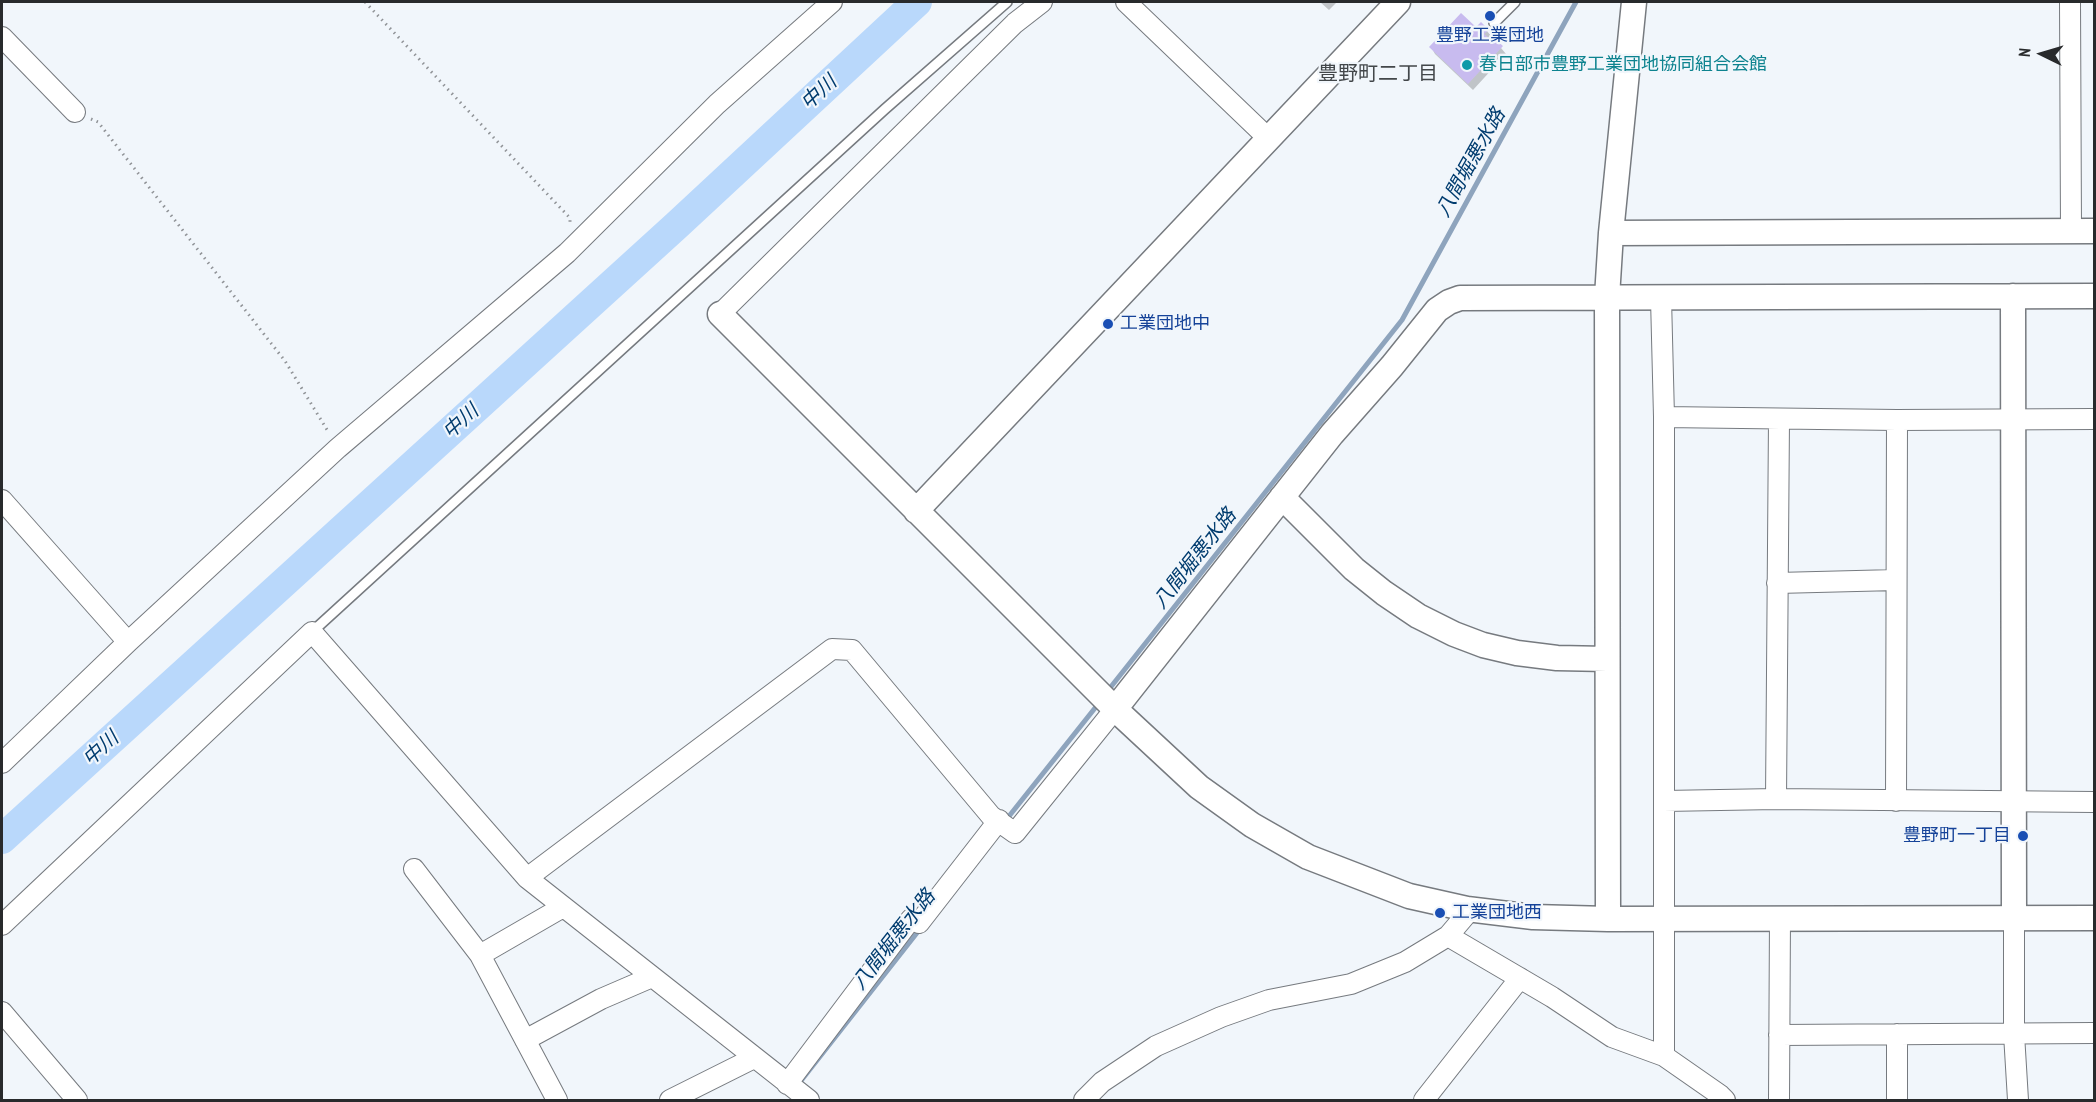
<!DOCTYPE html>
<html>
<head>
<meta charset="utf-8">
<style>
  body { margin:0 }
  #map { position:relative; width:2096px; height:1102px; overflow:hidden; background:#f1f6fb; font-family:"PT Sans Narrow",sans-serif }
  canvas { display:block }
  .frame { position:absolute; inset:0; border:3px solid #282a2c; pointer-events:none }
  .north { position:absolute; left:2012px; top:24px; width:60px; height:60px; -webkit-text-stroke:4px #f1f6fb; paint-order:stroke; rotate:275deg; font-size:16px; font-weight:700; line-height:24px; text-align:center; color:#282a2c }
  .north::after { content:''; display:block; margin:auto; width:21px; height:27px; background:#282a2c; clip-path:polygon(50% 0,100% 100%,50% 72%,0 100%) }
</style>
</head>
<body>
<div id="map">
<canvas width="2096" height="1102"></canvas>
<div class="frame"></div>
<div class="north">N</div>
</div>
<script>
const ctx = document.querySelector('canvas').getContext('2d');
ctx.lineJoin = 'round';
function fillPath(path, color) {
  ctx.fillStyle = color;
  ctx.fill(path, 'evenodd');
}
function shape(rows) {
  const path = new Path2D();
  for (const r of rows) {
    path.moveTo(r[0], r[1]);
    for (let i = 2; i < r.length; i += 2) path.lineTo(r[i], r[i + 1]);
  }
  return path;
}
function strokePath(path, color, width, dash) {
  ctx.strokeStyle = color;
  ctx.lineWidth = width;
  ctx.lineCap = dash ? 'butt' : 'round';
  ctx.setLineDash(dash || []);
  ctx.stroke(path);
}
function drawText(font, color, halo, rows, align = 'center') {
  ctx.font = font + ' "PT Sans Narrow","Noto Sans JP",sans-serif';
  ctx.lineWidth = 4.5;
  ctx.setLineDash([]);
  ctx.textBaseline = 'middle';
  ctx.strokeStyle = halo;
  ctx.fillStyle = color;
  for (const [text, x, y, turn = 0] of rows) {
    ctx.save();
    ctx.translate(x, y);
    ctx.rotate((+turn || 0) * Math.PI / 180);
    ctx.textAlign = isNaN(turn) ? turn : align;
    if (halo) ctx.strokeText(text, 0, 0);
    ctx.fillText(text, 0, 0);
    ctx.restore();
  }
}
fillPath(shape([
  [1320,2,1337,2,1329,10],
  [1476,29,1487,31,1506,54,1473,90,1435,54,1431,47]
]), '#0003');
strokePath(shape([
  [1106,693,1402,320,1576,2],
  [1006,820,1099,703],
  [800,1082,920,929]
]), '#8ea4bd', 5);
strokePath(shape([
  [2,839,677,225,917,2]
]), '#b9d8fb', 30);
fillPath(shape([
  [1461,13,1476,27,1481,22,1489,30,1484,34,1490,39,1493,37,1503,46,1468,84,1429,47]
]), '#c8bbef');
const service = shape([
  [1494,23,1515,2],
  [312,632,885,109,1007,2]
]);
const minor = shape([
  [1126,2,1269,139],
  [2070,2,2071,231],
  [2,37,75,112],
  [1661,298,1664,417,1664,1056],
  [720,314,1015,23,1042,2],
  [1664,417,1897,420,2094,419],
  [2,500,128,642],
  [1777,583,1896,580],
  [2,763,128,642,338,448,567,253,717,104,832,2],
  [1776,799,1779,419],
  [1664,801,1776,799,2094,802],
  [1896,801,1897,420],
  [414,869,480,955,557,1100],
  [527,878,832,649,852,650,991,816,1015,833,1115,709],
  [2014,918,2014,1034,2018,1100],
  [2,925,312,632,527,878,809,1100],
  [1448,936,1552,997,1612,1037,1664,1056,1720,1095,1725,1100],
  [480,955,563,907],
  [2,1012,77,1100],
  [1897,1034,1897,1100],
  [1779,1035,2094,1033],
  [525,1040,601,999,652,977],
  [787,1084,911,919,919,923,999,820],
  [670,1100,754,1058],
  [1084,1100,1102,1082,1156,1046,1221,1017,1269,1000,1351,984,1405,962,1448,936,1465,916,1467,909],
  [1424,1100,1520,978],
  [1779,1100,1780,917]
]);
const tertiary = shape([
  [1611,233,2094,231],
  [2013,296,2014,918],
  [720,314,1115,709,1199,787,1252,825,1308,857,1409,896,1467,909,1533,917,1608,919,2094,918],
  [1282,497,1354,569,1384,593,1418,616,1454,634,1483,645,1517,653,1557,658,1607,659],
  [916,511,1398,2],
  [1115,709,1332,434,1392,366,1437,310,1449,302,1460,298,2094,296],
  [1608,919,1607,297,1611,233,1634,2]
]);
strokePath(service, '#767a7f', 12);
strokePath(minor, '#767a7f', 22);
strokePath(tertiary, '#767a7f', 27);
strokePath(shape([
  [365,2,570,218,570,225],
  [91,119,98,122,285,361,329,433]
]), '#909397', 3, [1.5, 4.5]);
strokePath(service, '#fff', 9);
strokePath(minor, '#fff', 20);
strokePath(tertiary, '#fff', 24);
for (const [x, y, r, color] of [
  [1490,16,6,"#1a4fb4"],
  [1467,65,6,"#0f9aa8"],
  [1108,324,6,"#1a4fb4"],
  [2023,836,6,"#1a4fb4"],
  [1440,913,6,"#1a4fb4"]
]) {
  const dot = new Path2D();
  dot.arc(x, y, r, 0, 2 * Math.PI);
  ctx.fillStyle = color;
  ctx.fill(dot);
  strokePath(dot, '#f1f6fb', 2);
}
drawText('18px', '#164399', '#f1f6fb', [
  ["豊野工業団地",1490,36,"center"],
  ["工業団地中",1120,324],
  ["豊野町一丁目",2011,836,"right"],
  ["工業団地西",1452,913]
], 'left');
drawText('18px', '#0d838f', '#f1f6fb', [
  ["春日部市豊野工業団地協同組合会館",1479,65]
], 'left');
drawText('20px', '#43474a', '#f1f6fb', [
  ["豊野町二丁目",1378,74]
]);
drawText('italic 20px', '#013c6f', '#f1f6fb', [
  ["中川",819,93,-43],
  ["八間堀悪水路",1471,163,-61],
  ["中川",461,422,-42],
  ["八間堀悪水路",1195,559,-52],
  ["中川",101,749,-42],
  ["八間堀悪水路",894,940,-52]
]);
</script>
</body>
</html>
